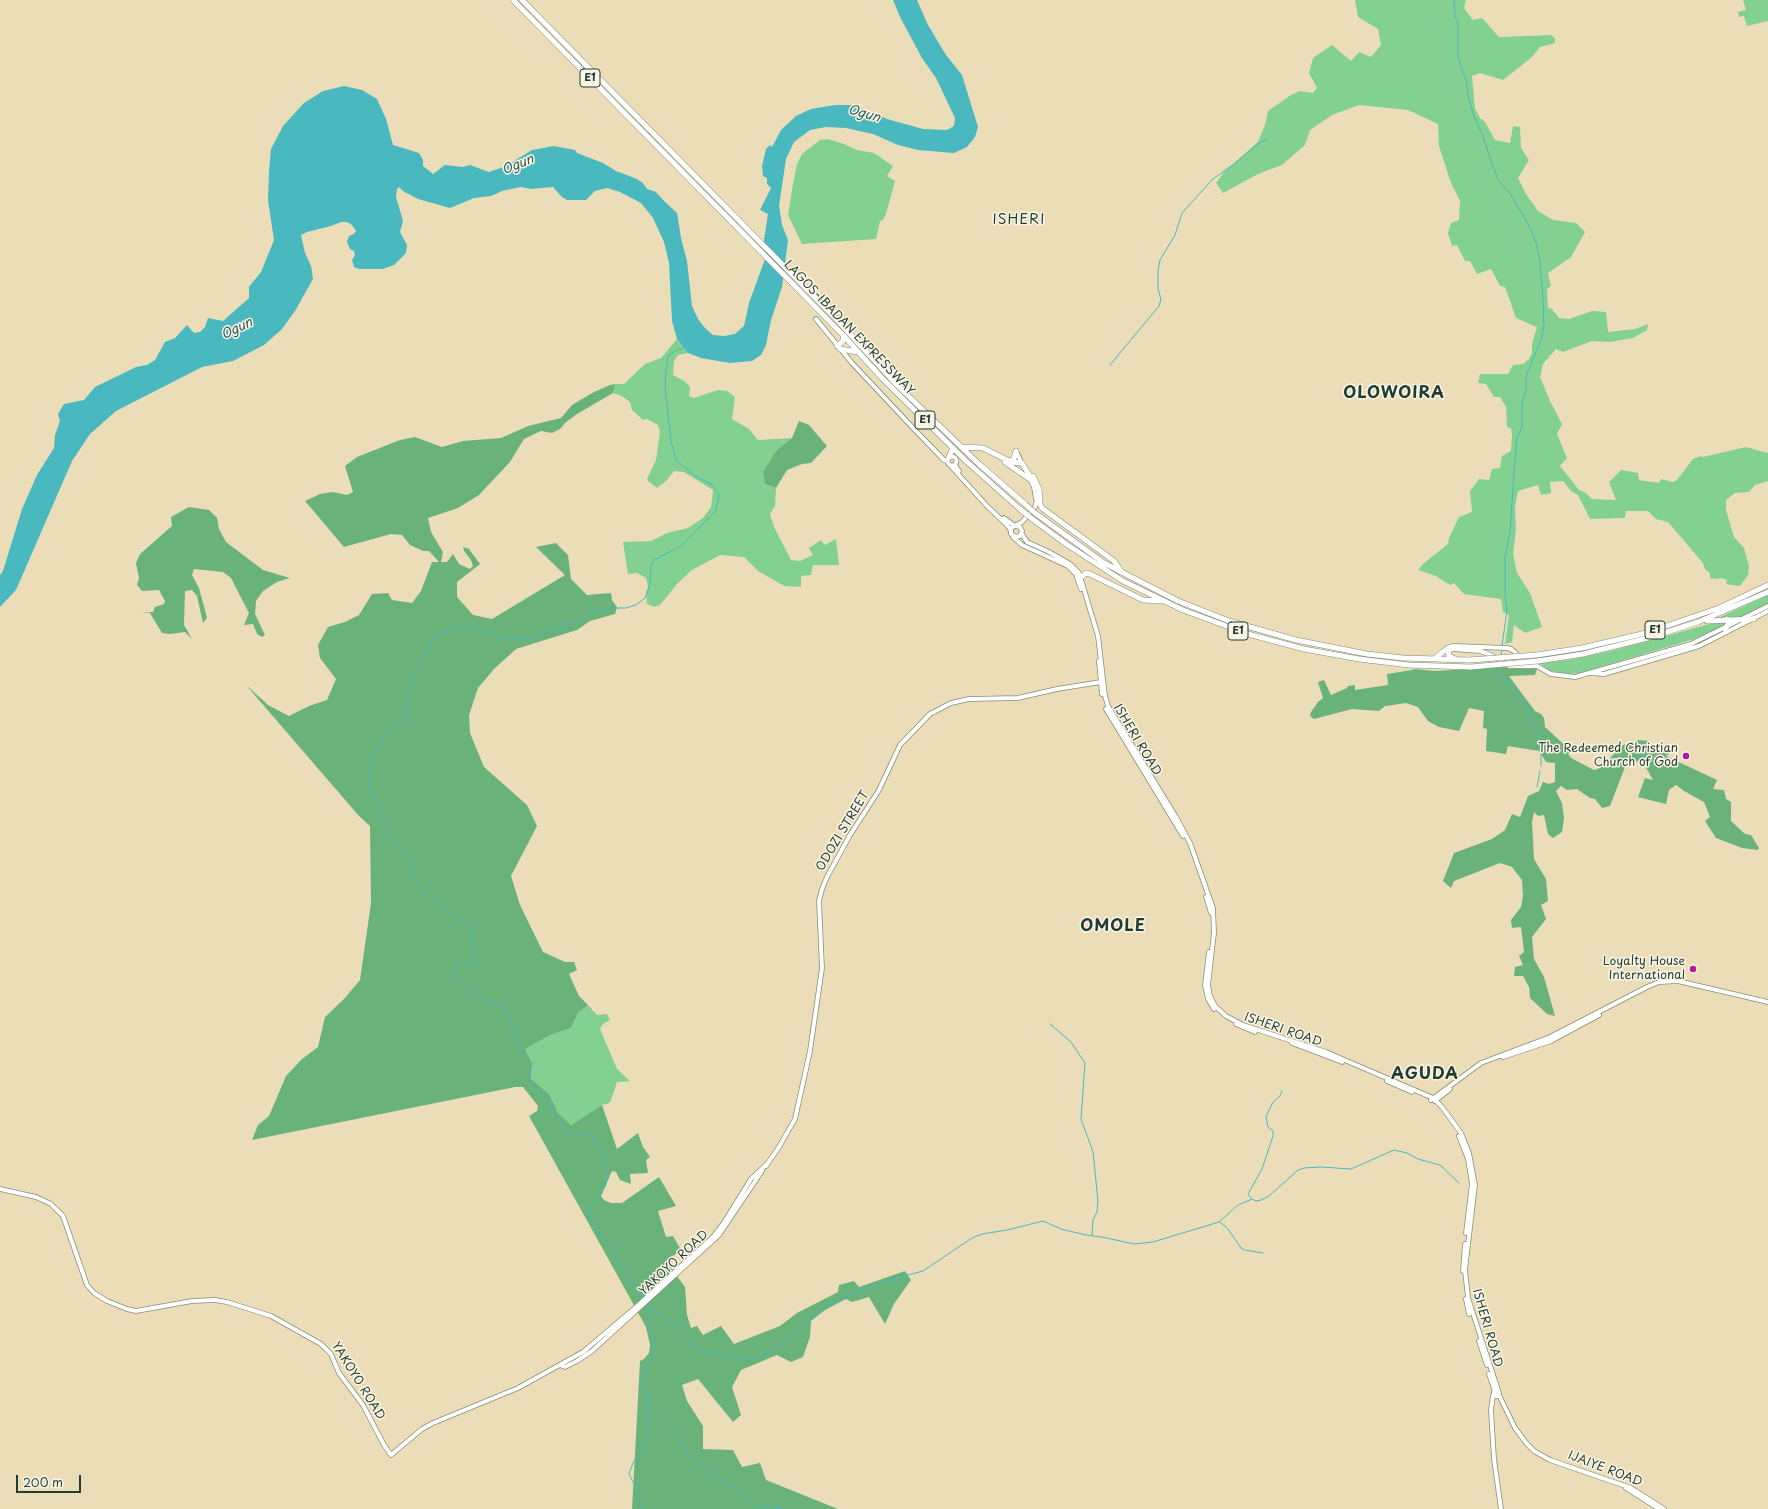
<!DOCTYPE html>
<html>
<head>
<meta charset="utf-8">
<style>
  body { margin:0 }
  #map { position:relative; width:1768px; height:1509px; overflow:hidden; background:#ecddb9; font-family:"Playpen Sans",sans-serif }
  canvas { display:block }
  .scale { position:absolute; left:16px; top:1475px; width:65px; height:18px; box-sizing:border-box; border:2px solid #1f3d34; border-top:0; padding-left:5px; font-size:12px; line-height:14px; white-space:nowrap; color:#1f3d34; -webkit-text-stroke:3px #fcf5e5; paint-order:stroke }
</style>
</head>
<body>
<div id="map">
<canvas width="1768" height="1509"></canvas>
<div class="scale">200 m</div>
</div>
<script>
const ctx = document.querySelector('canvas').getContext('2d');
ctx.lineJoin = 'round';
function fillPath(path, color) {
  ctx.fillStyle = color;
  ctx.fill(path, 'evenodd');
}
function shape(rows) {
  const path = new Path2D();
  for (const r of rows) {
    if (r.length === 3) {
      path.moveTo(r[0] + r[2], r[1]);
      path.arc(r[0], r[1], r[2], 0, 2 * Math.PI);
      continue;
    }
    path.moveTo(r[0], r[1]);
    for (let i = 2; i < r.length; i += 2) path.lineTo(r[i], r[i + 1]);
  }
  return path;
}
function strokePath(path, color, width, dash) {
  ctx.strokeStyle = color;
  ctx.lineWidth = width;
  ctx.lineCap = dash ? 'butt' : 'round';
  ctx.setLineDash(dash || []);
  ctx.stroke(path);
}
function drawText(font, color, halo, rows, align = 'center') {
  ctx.font = font + ' "Playpen Sans",sans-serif';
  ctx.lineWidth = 3;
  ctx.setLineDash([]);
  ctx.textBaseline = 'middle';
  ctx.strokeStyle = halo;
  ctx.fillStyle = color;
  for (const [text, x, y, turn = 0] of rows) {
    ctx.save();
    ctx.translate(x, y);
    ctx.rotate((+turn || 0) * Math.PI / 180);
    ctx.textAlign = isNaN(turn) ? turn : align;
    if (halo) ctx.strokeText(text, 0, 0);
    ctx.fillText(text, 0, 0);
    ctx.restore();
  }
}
fillPath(shape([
  [1355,0,1466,0,1464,8,1473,20,1482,18,1499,37,1551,35,1555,39,1555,43,1540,47,1531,58,1503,80,1480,73,1472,76,1475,109,1480,118,1485,122,1495,140,1510,143,1513,126,1520,127,1521,148,1529,160,1518,178,1526,194,1538,211,1553,220,1576,223,1585,232,1571,257,1548,273,1551,286,1547,289,1548,308,1552,309,1559,318,1569,319,1592,311,1606,312,1608,332,1635,329,1648,324,1647,330,1633,338,1610,342,1592,341,1563,352,1556,349,1543,364,1540,377,1550,401,1562,424,1557,434,1567,458,1560,466,1579,490,1586,493,1592,499,1616,500,1609,482,1621,470,1638,473,1639,480,1659,483,1661,479,1673,482,1677,480,1693,459,1701,456,1703,457,1746,447,1768,453,1768,481,1755,485,1749,492,1735,493,1726,500,1726,510,1734,537,1744,548,1749,566,1748,575,1740,586,1726,584,1727,580,1721,578,1716,579,1710,578,1710,573,1705,569,1703,563,1668,522,1656,519,1648,511,1626,511,1625,518,1590,519,1578,495,1571,491,1563,481,1550,482,1551,493,1541,495,1538,485,1518,491,1515,507,1516,530,1513,554,1517,573,1530,593,1542,627,1525,633,1514,625,1512,642,1505,644,1509,615,1503,612,1501,599,1464,594,1454,583,1450,585,1436,576,1418,570,1423,564,1448,544,1449,538,1459,517,1472,512,1470,491,1479,479,1489,480,1492,469,1500,468,1502,456,1511,451,1512,434,1511,428,1507,427,1506,407,1500,397,1494,397,1486,384,1478,383,1480,374,1508,374,1513,365,1523,364,1529,359,1532,353,1532,344,1537,327,1516,318,1505,287,1500,286,1491,269,1477,274,1470,261,1465,261,1457,245,1452,246,1448,233,1451,223,1459,220,1460,201,1451,183,1439,146,1438,124,1408,110,1359,105,1332,115,1310,130,1305,145,1282,165,1258,174,1223,193,1216,183,1224,172,1258,142,1265,125,1268,111,1291,95,1300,91,1313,93,1317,88,1309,73,1313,58,1332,45,1351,61,1359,52,1371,57,1381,45,1378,29,1358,17],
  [1743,0,1768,0,1768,21,1747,26,1744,16,1739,17,1738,12,1746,10],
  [828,139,844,144,857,150,874,153,893,166,887,176,895,181,886,214,883,220,880,221,876,239,802,244,788,215,793,184,797,164,802,154,820,140],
  [677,339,688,353,678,355,674,361,673,375,684,381,690,387,689,396,694,398,718,390,727,391,735,397,732,419,749,429,758,440,792,438,777,450,765,484,776,488,775,506,770,514,774,527,791,560,800,561,813,555,809,548,821,540,825,545,836,539,839,565,813,565,811,575,801,576,801,587,784,586,758,571,744,557,720,555,692,570,677,584,660,605,654,607,647,604,646,593,648,587,646,578,637,573,628,574,623,542,651,541,667,533,688,528,703,518,711,507,713,490,684,472,674,471,666,481,657,488,649,482,647,479,656,460,660,432,658,425,647,419,643,420,632,410,630,402,622,396,613,393,615,384,624,384,645,364,661,358],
  [1768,595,1768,604,1743,617,1718,618],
  [1720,621,1726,621,1727,624,1694,639,1580,673,1569,674,1550,671,1540,663,1568,660,1611,651],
  [588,1005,597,1015,607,1014,610,1020,603,1024,600,1029,617,1069,630,1081,617,1082,610,1103,602,1105,571,1125,558,1113,550,1095,531,1080,532,1063,525,1049,551,1035,571,1028,578,1013]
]), '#82d191');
fillPath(shape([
  [615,384,613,393,577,414,565,423,560,429,552,433,541,431,524,439,510,462,479,495,458,508,428,518,431,532,443,552,441,562,447,562,453,554,459,564,470,569,473,566,471,560,464,551,463,547,469,549,480,564,457,582,457,597,473,615,492,619,565,575,536,547,556,543,568,555,571,579,587,595,611,593,612,600,617,607,615,614,590,621,577,630,516,649,494,669,478,688,469,715,470,733,484,767,527,805,537,826,511,876,520,905,543,952,565,962,574,962,577,970,569,974,579,996,588,1005,578,1013,571,1028,551,1035,525,1049,532,1063,531,1079,550,1095,558,1113,571,1125,602,1105,617,1149,638,1133,643,1147,650,1157,646,1160,648,1173,630,1174,631,1184,620,1180,616,1172,612,1171,601,1196,604,1200,611,1203,622,1203,659,1177,676,1206,658,1211,666,1237,673,1236,681,1250,666,1261,685,1287,687,1315,691,1328,697,1326,703,1335,721,1326,734,1344,780,1326,797,1313,838,1292,839,1285,854,1281,859,1287,905,1271,911,1280,894,1304,885,1324,869,1297,852,1302,846,1299,825,1310,811,1321,810,1337,803,1357,791,1362,777,1355,741,1370,732,1387,741,1415,733,1422,698,1379,682,1385,687,1401,703,1426,703,1449,733,1450,742,1467,760,1463,766,1480,838,1509,632,1509,640,1361,644,1359,649,1353,650,1345,646,1327,529,1116,537,1111,538,1106,523,1087,515,1087,252,1140,258,1125,269,1116,286,1076,302,1059,318,1047,325,1017,344,999,360,980,371,903,370,826,359,816,246,685,268,705,289,716,309,706,327,700,336,679,320,658,318,645,328,627,345,622,359,615,372,594,388,593,392,600,412,603,421,591,432,562,439,562,429,551,423,551,410,545,402,535,391,534,344,547,305,501,320,494,333,492,347,495,353,492,345,466,357,457,400,440,415,437,442,447,463,441,501,438,528,426,561,418,572,405,594,392,610,385],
  [799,421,809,425,827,446,811,463,802,464,787,470,776,488,765,484,763,472,777,450,792,438],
  [189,507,209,510,217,518,219,529,226,542,263,570,290,578,277,582,263,591,256,601,255,614,265,635,262,637,257,634,253,624,244,625,249,613,231,578,223,572,194,569,192,575,199,588,207,618,203,623,197,596,192,590,185,591,184,625,192,639,185,632,170,634,162,633,150,613,140,613,153,612,155,607,164,604,165,601,159,590,142,591,137,585,139,578,136,563,140,554,172,526,171,517],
  [1505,667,1510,669,1537,669,1535,675,1509,676,1535,711,1541,714,1544,718,1545,727,1571,751,1568,754,1571,758,1594,770,1600,768,1623,745,1639,740,1648,741,1649,744,1662,753,1665,749,1670,753,1666,756,1717,780,1713,789,1724,790,1726,799,1731,802,1731,821,1745,834,1751,835,1759,848,1758,850,1742,848,1716,838,1705,821,1710,817,1704,802,1684,791,1676,785,1669,790,1666,804,1638,797,1645,778,1653,780,1643,762,1634,761,1625,767,1610,806,1602,808,1595,799,1590,798,1577,789,1567,790,1561,786,1556,791,1562,803,1564,818,1562,832,1553,838,1548,834,1544,815,1538,816,1534,812,1532,822,1534,859,1546,879,1548,901,1541,905,1546,919,1532,937,1534,959,1544,977,1555,1016,1547,1014,1530,998,1529,987,1523,976,1514,976,1515,967,1523,965,1519,956,1524,952,1521,927,1512,928,1511,920,1521,907,1523,896,1522,880,1512,867,1500,863,1454,881,1451,888,1443,881,1454,853,1492,839,1505,830,1512,814,1520,817,1528,796,1539,791,1543,782,1549,784,1555,782,1555,763,1546,762,1539,751,1508,746,1506,754,1486,751,1487,729,1483,728,1484,711,1469,708,1459,731,1439,727,1428,721,1418,707,1406,703,1385,706,1379,711,1352,709,1314,719,1310,716,1311,712,1318,702,1323,698,1318,682,1324,680,1331,695,1347,688,1348,686,1355,685,1355,690,1388,685,1387,674,1412,670,1414,669,1435,671]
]), '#69b37b');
fillPath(shape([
  [893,0,917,0,928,25,946,55,962,75,978,127,975,137,967,147,954,153,918,150,898,145,873,134,846,128,826,127,810,130,794,142,786,159,779,206,782,225,788,240,782,287,771,320,766,345,761,355,752,361,730,363,701,358,688,353,677,339,672,321,669,263,664,242,653,218,641,203,620,192,607,188,595,191,586,200,567,200,562,197,553,187,531,189,521,187,502,191,491,196,474,198,450,208,418,199,403,191,399,187,397,189,396,197,403,221,400,232,407,245,406,253,394,265,383,269,359,269,354,267,352,260,355,255,354,251,350,249,347,242,349,236,354,234,356,231,352,225,347,222,341,222,331,226,307,232,301,235,305,253,311,266,313,279,295,311,282,329,264,345,233,361,202,367,116,411,90,434,72,461,16,590,0,607,0,575,3,571,22,509,37,475,54,448,55,435,60,421,58,414,64,404,84,400,95,387,136,367,147,365,155,360,165,342,175,338,187,325,194,333,200,332,205,327,208,318,223,321,249,298,249,287,261,272,274,240,268,200,269,171,271,149,283,126,304,103,323,91,344,86,362,90,377,99,386,119,393,145,419,153,423,160,423,166,433,174,445,165,463,167,470,165,489,172,506,166,532,150,554,146,575,150,577,153,603,163,616,171,637,179,643,183,647,189,656,192,664,201,677,213,681,238,687,261,692,306,698,319,705,328,713,335,724,336,735,334,744,326,749,303,765,259,764,240,768,214,760,210,771,188,767,184,767,178,763,176,762,166,766,149,770,145,772,147,781,130,796,116,811,109,835,105,853,105,887,119,923,129,947,130,954,126,955,118,936,78,922,58,900,17]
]), '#49b8bf');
strokePath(shape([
  [1454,0,1455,17,1458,24,1458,58,1466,80,1468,95,1473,114,1482,134,1498,180,1510,193,1528,224,1536,242,1540,262,1543,299,1544,326,1541,340,1526,376,1526,390,1522,404,1522,427,1517,438,1515,458,1510,532,1505,558,1505,596,1507,610,1502,646],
  [1110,365,1159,306,1161,299,1158,289,1158,270,1160,260,1175,235,1182,213,1213,179,1234,164,1259,143,1268,139],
  [1501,655,1502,649],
  [1499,667,1500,673,1529,709,1531,719,1541,734,1541,766],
  [1537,787,1540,771],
  [1050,1024,1071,1042,1085,1063,1081,1119,1093,1152,1098,1201,1097,1212,1093,1220,1092,1235],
  [1251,1198,1248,1194,1262,1169,1273,1136,1273,1131,1268,1127,1266,1117,1273,1102,1280,1096,1282,1091],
  [1220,1222,1228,1229,1241,1248,1245,1250,1263,1253],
  [643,1297,630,1283,611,1244,603,1240,590,1218,589,1207,599,1196,606,1185,606,1169,597,1138,585,1134,574,1137,568,1133,555,1115,550,1101,529,1082,532,1063,525,1058,504,1009,478,997,454,975,454,967,466,963,473,963,475,959,475,949,472,929,426,894,413,879,408,856,399,849,387,833,372,791,369,775,372,758,380,743,388,733,406,720,408,699,416,667,435,637,449,629,475,627,504,639,523,639,575,622,589,612,608,608,626,608,636,605,645,598,650,585,651,564,654,560,681,546,716,511,719,494,711,484,695,476,676,460,671,441,665,388,666,369,668,356,677,350,685,348],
  [650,1308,661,1314,682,1332,698,1350,705,1353,750,1358,761,1355,776,1348,800,1329,814,1315,824,1308,847,1296,893,1279,923,1271,972,1238,982,1234,1007,1230,1043,1221,1061,1229,1086,1235,1102,1237,1134,1244,1153,1242,1219,1222,1238,1205,1252,1199,1256,1201,1261,1200,1269,1196,1298,1170,1304,1168,1321,1167,1351,1169,1394,1150,1407,1153,1418,1159,1440,1165,1459,1183],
  [649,1404,678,1439,683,1449,719,1479,728,1484,747,1500,758,1506,783,1509],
  [642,1509,642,1500,629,1474,633,1463,641,1452,647,1434,648,1406,649,1404,643,1384,643,1373,654,1353,653,1341,649,1327,650,1307,647,1303]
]), '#49b8bf', 1);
const major = shape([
  [816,319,852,363,914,429,944,460,947,461],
  [1016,451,1022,464],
  [952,461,4.5],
  [949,464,987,506,1008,526,1011,531],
  [955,465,959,471],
  [1030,479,1034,487,1036,499],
  [1004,518,1015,526],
  [1016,526,1020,527,1022,531,1020,536,1016,537,1011,534,1011,528,1013,527,1022,522,1035,507,1038,498],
  [1022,534,1027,542,1049,552,1070,564,1079,573,1098,636,1105,696,1108,706,1176,817,1190,843,1213,908,1214,933,1208,985,1210,996,1215,1006,1226,1016,1243,1025,1326,1052,1433,1098,1442,1107,1461,1133,1469,1153,1475,1185,1465,1270,1468,1298,1499,1393,1498,1396,1494,1396,1494,1392,1498,1392],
  [1013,537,1022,545,1068,566,1076,574,1081,589],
  [1444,651,1447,648,1453,646,1507,648,1511,649,1516,653,1516,658],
  [1448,651,1453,649,1480,651,1491,655,1509,666,1537,666,1551,674,1575,677,1691,644,1768,606],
  [1099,661,1102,694],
  [1591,673,1604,674,1699,646,1768,611],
  [1106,709,1183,836],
  [1206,897,1211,913],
  [1209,952,1205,985,1208,999,1214,1009],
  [1236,1024,1255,1032],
  [1292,1043,1342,1062],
  [1503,1057,1551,1041,1599,1015],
  [1387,1081,1412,1092],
  [1431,1100,1481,1063,1550,1037,1647,987,1659,982,1678,981,1768,1002],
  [1435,1101,1450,1089],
  [1459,1136,1468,1159,1472,1184,1466,1233],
  [766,1166,779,1147,795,1119,810,1051,822,968,819,901,822,889,827,877,850,835,879,790,900,745,930,714,951,703,969,699,1018,698,1057,689,1101,682],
  [0,1189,36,1197,51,1204,63,1216,87,1285,94,1293,107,1301,127,1309,136,1311,192,1301,215,1300,227,1302,271,1316,321,1344,331,1354,339,1373,363,1405,384,1445,391,1455,422,1429,433,1423,518,1388,583,1352,636,1307,713,1237,723,1224,751,1179,767,1164],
  [1463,1271,1465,1244],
  [1466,1299,1469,1314],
  [1479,1341,1487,1365],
  [560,1365,565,1367,577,1361,592,1351,719,1235,762,1171],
  [1489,1374,1495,1391],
  [1493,1395,1491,1410,1494,1459,1501,1509],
  [1499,1395,1515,1428,1527,1444,1534,1451,1550,1460,1631,1488,1664,1509],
  [1626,1488,1659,1509]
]);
const highway = shape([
  [513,0,844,336,882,378,966,461,1021,510],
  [522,0,837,320,896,384,979,464,1025,504],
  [837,346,843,341,844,336],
  [840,349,858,352],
  [961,447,983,448,1011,462,1022,463,1033,481],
  [949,457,953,448],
  [1010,461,1014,459,1016,451],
  [1005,462,1031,480],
  [1033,476,1039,489,1040,504,1042,508,1114,561,1121,571],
  [1035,513,1104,563,1178,601,1229,621,1296,640,1367,654,1403,658,1469,660],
  [1031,518,1066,544,1123,581,1183,610,1248,634,1304,649,1359,659,1409,665,1471,667],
  [1081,577,1086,573,1090,574,1143,600,1163,601],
  [1707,621,1754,619],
  [1725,629,1729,623,1727,619],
  [1448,651,1449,656,1455,659],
  [1537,655,1582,648,1646,633,1719,608,1768,585],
  [1434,659,1444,651],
  [1538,661,1583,654,1648,638,1698,622,1768,592]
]);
strokePath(major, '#868d76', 5.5);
strokePath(highway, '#868d76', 6);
strokePath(major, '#fff', 4);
strokePath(highway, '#fff', 5);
const highwayBridge = shape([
  [1025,504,1035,513],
  [1021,510,1031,518],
  [1469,660,1537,655],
  [1471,667,1538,661]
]);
strokePath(highwayBridge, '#868d76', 6, []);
strokePath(highwayBridge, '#fff', 5);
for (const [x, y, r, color] of [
  [1686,756,4,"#b5179e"],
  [1693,969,4,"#b5179e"]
]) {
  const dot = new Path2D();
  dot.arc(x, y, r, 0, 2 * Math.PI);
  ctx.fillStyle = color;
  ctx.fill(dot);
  strokePath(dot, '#fcf5e5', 1.5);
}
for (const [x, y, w] of [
  [590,78,20],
  [925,420,20],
  [1655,630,20],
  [1238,631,20]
]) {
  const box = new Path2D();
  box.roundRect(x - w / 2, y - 9, w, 18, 3);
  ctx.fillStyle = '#fcf5e5';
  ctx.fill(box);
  strokePath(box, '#1f3d34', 1);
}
drawText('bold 11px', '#1f3d34', null, [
  ["E1",590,78],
  ["E1",925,420],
  ["E1",1655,630],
  ["E1",1238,631]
]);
drawText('12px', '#1f3d34', '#fcf5e5', [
  ["LAGOS-IBADAN EXPRESSWAY",849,328,46],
  ["ISHERI ROAD",1137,740,59],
  ["ODOZI STREET",843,831,-59],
  ["ISHERI ROAD",1283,1030,19],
  ["YAKOYO ROAD",674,1263,-43],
  ["ISHERI ROAD",1487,1328,74],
  ["YAKOYO ROAD",358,1381,58],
  ["IJAIYE ROAD",1605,1469,21]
]);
drawText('12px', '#1f3d34', '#fcf5e5', [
  ["The Redeemed Christian",1678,749],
  ["Church of God",1678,763],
  ["Loyalty House",1685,962],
  ["International",1685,976]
], 'right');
drawText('italic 13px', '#2a5c57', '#fcf5e5', [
  ["Ogun",864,114,16],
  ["Ogun",518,165,-22],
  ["Ogun",237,329,-26]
]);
ctx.letterSpacing = '1px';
drawText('14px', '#1f3d34', '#fcf5e5', [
  ["ISHERI",1019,220]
]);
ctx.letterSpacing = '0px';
ctx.letterSpacing = '1px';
drawText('bold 16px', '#1f3d34', '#fcf5e5', [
  ["OLOWOIRA",1394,394],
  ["OMOLE",1113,927],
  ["AGUDA",1425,1075]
]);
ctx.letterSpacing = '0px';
</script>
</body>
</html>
